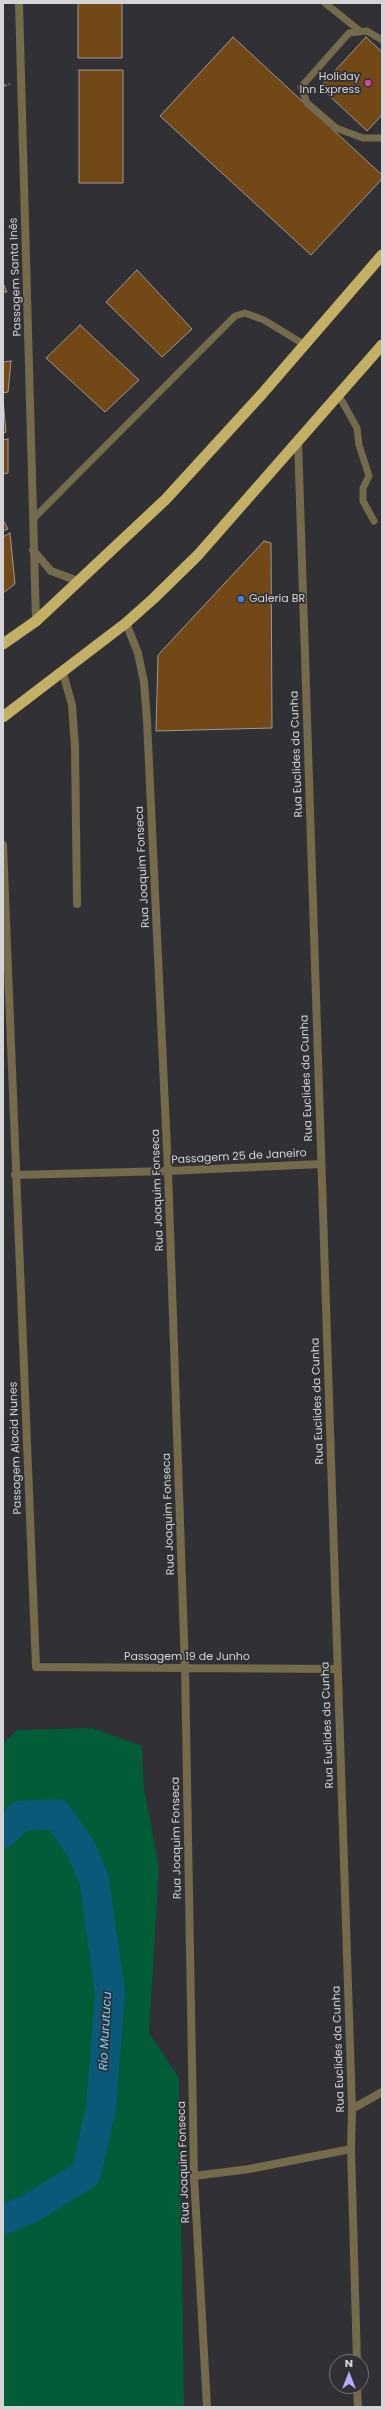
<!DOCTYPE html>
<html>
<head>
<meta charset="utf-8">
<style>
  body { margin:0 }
  #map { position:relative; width:385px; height:2410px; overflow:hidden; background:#313034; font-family:Poppins,sans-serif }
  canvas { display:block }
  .frame { position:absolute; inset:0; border:4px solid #d4d4d7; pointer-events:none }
  .north { position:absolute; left:329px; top:2354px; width:40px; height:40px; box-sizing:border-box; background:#313034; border:1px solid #727275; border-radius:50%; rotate:0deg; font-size:11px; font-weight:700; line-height:16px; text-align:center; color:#d4d4d7 }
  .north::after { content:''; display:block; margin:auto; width:14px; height:18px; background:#b3adf9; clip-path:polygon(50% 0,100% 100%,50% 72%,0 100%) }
</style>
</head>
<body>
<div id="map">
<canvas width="385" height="2410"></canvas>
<div class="frame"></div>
<div class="north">N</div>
</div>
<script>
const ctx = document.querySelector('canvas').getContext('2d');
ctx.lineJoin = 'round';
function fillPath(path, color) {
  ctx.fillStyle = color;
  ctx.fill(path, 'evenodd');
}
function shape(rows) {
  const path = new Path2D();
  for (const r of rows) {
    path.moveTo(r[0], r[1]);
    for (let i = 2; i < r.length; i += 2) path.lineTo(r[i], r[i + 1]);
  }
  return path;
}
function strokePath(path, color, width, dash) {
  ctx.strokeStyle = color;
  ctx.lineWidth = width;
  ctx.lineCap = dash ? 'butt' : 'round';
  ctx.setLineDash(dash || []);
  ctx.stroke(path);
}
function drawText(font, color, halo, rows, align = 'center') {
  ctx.font = font + ' Poppins,sans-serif';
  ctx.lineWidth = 3.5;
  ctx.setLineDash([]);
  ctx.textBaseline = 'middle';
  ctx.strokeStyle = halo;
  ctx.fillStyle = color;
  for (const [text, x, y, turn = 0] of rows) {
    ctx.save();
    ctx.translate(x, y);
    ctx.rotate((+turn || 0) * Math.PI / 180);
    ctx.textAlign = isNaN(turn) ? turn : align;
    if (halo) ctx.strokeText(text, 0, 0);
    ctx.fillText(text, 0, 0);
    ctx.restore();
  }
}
fillPath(shape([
  [92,1728,142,1746,144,1789,159,1867,149,2033,179,2078,184,2407,3,2407,3,1744,17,1730]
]), '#005d38');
strokePath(shape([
  [3,1833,20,1816,57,1814,81,1849,94,1879,110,1993,101,2108,86,2174,31,2208,3,2220]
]), '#0b5979', 30);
const building = shape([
  [78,3,122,3,122,58,78,58,78,3],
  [233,37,382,175,382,179,311,255,160,116,233,37],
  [366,37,382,52,382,115,367,131,320,87,366,37],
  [79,70,123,70,123,183,79,183,79,70],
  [137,270,192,329,162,357,106,302,137,270],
  [3,283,7,292,3,292,3,283],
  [80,325,139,380,105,412,46,358,80,325],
  [11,361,8,392,3,393,3,362,11,361],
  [3,399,6,432,3,433,3,399],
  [8,439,8,473,3,474,3,440,8,439],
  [3,520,8,529,3,531,3,520],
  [10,533,15,584,3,593,3,537,10,533],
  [264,541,271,543,272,728,156,731,158,655,264,541]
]);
fillPath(building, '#724817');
strokePath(building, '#9d9995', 1);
strokePath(shape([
  [3,86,10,84]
]), '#6f6e72', 2.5, [4, 2]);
strokePath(shape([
  [325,3,360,31],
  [382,40,367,31,349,33,301,87,307,103,336,128,363,138,382,138],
  [338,394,357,428,359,445,369,476,363,488,363,501,374,521],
  [33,519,235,316,245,313,264,320,305,345]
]), '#736b4b', 7);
strokePath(shape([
  [19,3,36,621],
  [33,550,51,571,78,581],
  [126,623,138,653,144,682,147,721,168,1171,185,1668,194,2176,207,2407],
  [63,673,72,705,75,747,77,904],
  [3,845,36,1667,337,1669],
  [15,1175,168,1171,321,1164],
  [194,2176,249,2169,351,2149]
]), '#736b4b', 8);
strokePath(shape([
  [298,440,352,2109,351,2149,357,2362],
  [352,2109,382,2092],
  [357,2386,358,2407]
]), '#736b4b', 8);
strokePath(shape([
  [3,644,36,621,166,499,262,394,382,255],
  [3,717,126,623,153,599,198,555,382,345]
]), '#c2b064', 11);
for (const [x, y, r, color] of [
  [368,83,4,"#d1479c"],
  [241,599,4,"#3f7fe0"]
]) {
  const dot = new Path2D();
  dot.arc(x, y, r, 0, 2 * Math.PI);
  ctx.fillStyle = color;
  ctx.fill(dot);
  strokePath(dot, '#313034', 1.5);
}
drawText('11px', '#d4d4d7', '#313034', [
  ["Holiday",360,77],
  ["Inn Express",360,90],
  ["Galeria BR",249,599,"left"]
], 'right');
drawText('11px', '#d4d4d7', '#313034', [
  ["Passagem Santa Inês",16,277,-92],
  ["Rua Euclides da Cunha",297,754,-92],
  ["Rua Joaquim Fonseca",143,867,-93],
  ["Rua Euclides da Cunha",307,1078,-92],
  ["Passagem 25 de Janeiro",239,1157,-3],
  ["Rua Joaquim Fonseca",158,1190,-92],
  ["Rua Euclides da Cunha",318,1401,-92],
  ["Passagem Alacid Nunes",16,1448,-92],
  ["Rua Joaquim Fonseca",169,1514,-92],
  ["Passagem 19 de Junho",187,1657],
  ["Rua Euclides da Cunha",328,1725,-92],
  ["Rua Joaquim Fonseca",177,1838,-91],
  ["Rua Euclides da Cunha",339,2049,-92],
  ["Rua Joaquim Fonseca",184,2162,-92]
]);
drawText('italic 12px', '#74d0fe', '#313034', [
  ["Rio Murutucu",106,2031,-87]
]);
</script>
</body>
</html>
